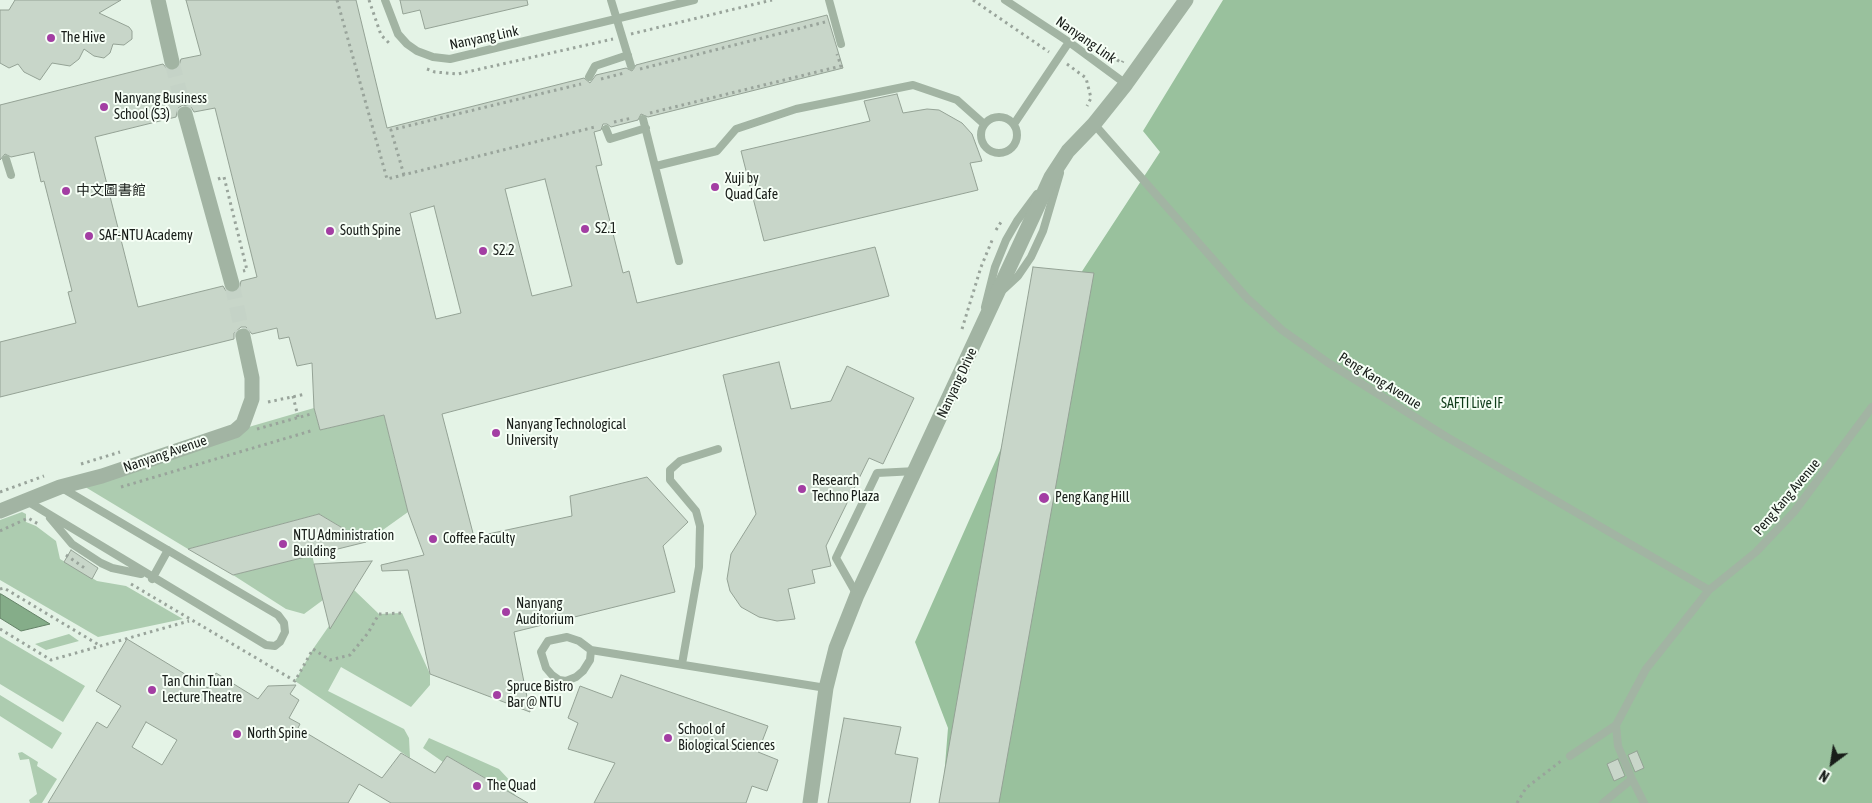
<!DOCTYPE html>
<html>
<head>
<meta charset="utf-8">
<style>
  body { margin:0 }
  #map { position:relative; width:1872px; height:803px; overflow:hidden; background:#e4f3e6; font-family:"Asap Condensed",sans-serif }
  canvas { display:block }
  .north { position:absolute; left:1807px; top:738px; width:50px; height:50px; -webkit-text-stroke:4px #f6fff6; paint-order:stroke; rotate:211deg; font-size:14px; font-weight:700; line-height:20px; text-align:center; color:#181d19 }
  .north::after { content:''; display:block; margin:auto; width:18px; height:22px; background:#181d19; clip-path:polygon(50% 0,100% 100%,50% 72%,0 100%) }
</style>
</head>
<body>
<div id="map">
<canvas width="1872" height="803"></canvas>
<div class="north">N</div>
</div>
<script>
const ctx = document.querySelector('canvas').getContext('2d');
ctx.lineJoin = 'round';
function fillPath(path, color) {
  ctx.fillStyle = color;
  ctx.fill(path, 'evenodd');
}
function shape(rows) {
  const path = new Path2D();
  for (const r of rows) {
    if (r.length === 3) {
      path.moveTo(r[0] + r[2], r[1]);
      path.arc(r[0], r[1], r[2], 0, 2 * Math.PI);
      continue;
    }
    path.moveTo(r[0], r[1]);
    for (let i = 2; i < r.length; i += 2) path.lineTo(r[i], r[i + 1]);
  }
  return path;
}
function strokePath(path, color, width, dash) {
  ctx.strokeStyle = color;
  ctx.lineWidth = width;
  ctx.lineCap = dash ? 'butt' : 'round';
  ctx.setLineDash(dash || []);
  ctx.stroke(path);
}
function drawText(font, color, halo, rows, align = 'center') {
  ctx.font = font + ' "Asap Condensed","Noto Sans SC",sans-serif';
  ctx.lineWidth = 4;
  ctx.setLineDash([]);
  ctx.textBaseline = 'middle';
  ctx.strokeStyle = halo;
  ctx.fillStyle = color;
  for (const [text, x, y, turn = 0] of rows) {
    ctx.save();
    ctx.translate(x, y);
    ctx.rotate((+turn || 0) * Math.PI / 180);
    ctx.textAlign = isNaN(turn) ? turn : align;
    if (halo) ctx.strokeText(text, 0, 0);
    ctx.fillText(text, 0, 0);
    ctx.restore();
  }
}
fillPath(shape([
  [314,408,320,430,384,415,408,512,366,542,319,514,188,549,77,482,235,431],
  [22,512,26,514,26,522,36,526,56,541,60,559,97,581,126,586,183,619,98,637,0,580,0,520],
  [312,555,323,600,304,614,286,609,233,575],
  [354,590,379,614,402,613,430,674,430,685,411,707,341,667,328,691,404,729,409,738,410,758,295,681,313,649],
  [69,634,79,641,46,650,35,644],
  [0,636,85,686,63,722,0,684],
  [0,695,62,733,52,749,0,716],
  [429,738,499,769,513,784,515,795,447,756,443,762,423,748],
  [22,752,38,762,37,766,57,779,42,803,30,803,29,800,37,794,29,759,20,760,18,753]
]), '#adccb0');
fillPath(shape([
  [1223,0,1872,0,1872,803,942,803,948,728,915,642,1075,282,1160,152,1143,131]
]), '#99c19d');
const water = shape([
  [0,594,1,594,50,624,21,631,0,618,0,594]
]);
fillPath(water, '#85ad89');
strokePath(water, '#648267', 1);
const building = shape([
  [15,0,121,0,99,13,129,27,132,31,132,39,124,45,113,44,110,53,104,58,94,56,84,49,79,59,70,66,52,63,40,80,24,72,18,64,9,68,0,63,0,10,9,10,15,0],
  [186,0,356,0,387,128,584,78,590,83,596,75,626,68,632,71,636,65,827,15,843,68,648,117,641,114,638,120,611,127,607,124,603,124,601,130,594,132,602,165,596,166,623,273,629,271,637,303,875,247,889,296,442,414,474,537,572,516,570,496,647,477,688,522,663,546,675,592,514,632,530,712,430,674,408,570,382,571,381,565,424,555,408,512,384,415,320,430,314,408,312,363,297,366,289,337,279,339,277,328,252,334,246,327,241,327,234,333,234,339,0,397,0,342,76,323,68,292,72,291,44,181,41,182,34,152,11,157,5,154,0,160,0,105,163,64,169,71,178,69,181,59,201,55,186,0],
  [183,105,191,107,194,112,215,108,257,277,241,281,239,290,234,293,226,291,223,286,138,307,95,137,176,117,178,108,183,105],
  [545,179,572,286,532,296,505,189,545,179],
  [434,206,461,313,436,319,410,213,434,206],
  [400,0,527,0,528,5,425,29,420,10,403,14,400,0],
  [897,94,903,113,927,109,939,110,962,123,972,134,982,161,970,163,978,190,764,241,741,151,870,121,864,101,897,94],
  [1033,267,1094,273,999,803,939,803,1033,267],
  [779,362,791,409,831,401,847,366,914,398,883,464,869,458,826,546,831,566,812,570,815,583,788,589,795,619,777,621,759,617,741,607,730,591,727,579,731,554,756,514,723,375,779,362],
  [319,514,366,542,233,575,188,549,319,514],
  [71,550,98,568,92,579,64,562,71,550],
  [372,561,354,590,330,629,314,564,372,561],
  [127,639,208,688,216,673,258,699,268,686,296,685,290,694,299,700,289,718,300,724,298,728,382,778,401,753,435,773,447,756,528,803,391,803,359,784,348,803,48,803,97,722,107,728,121,706,96,691,127,639],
  [146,722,177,740,162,765,132,747,146,722],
  [621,675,768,726,758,752,778,760,767,791,752,786,746,803,594,803,615,763,568,749,578,723,568,718,580,686,612,698,621,675],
  [844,718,901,727,895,754,918,758,910,803,828,803,844,718],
  [1637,751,1644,768,1635,772,1628,755,1637,751],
  [1618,759,1625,776,1614,781,1607,764,1618,759]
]);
fillPath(building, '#c8d6c9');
strokePath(building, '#94a295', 1);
strokePath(shape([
  [172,62,185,114],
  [232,284,243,336]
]), '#c5d3c7', 15, [15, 8]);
strokePath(shape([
  [337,0,387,179,595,127],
  [369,0,381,35,389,43],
  [973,0,1049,52],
  [631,34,772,0],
  [1106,53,1122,63,1123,61],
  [1067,64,1086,78,1091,98,1087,106],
  [427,69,435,72,458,74,613,39],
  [640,69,825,22],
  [601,79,624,73],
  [650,113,841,66,837,54],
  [614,122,632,118],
  [404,175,391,130,581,84],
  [218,179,224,177,247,270,243,271],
  [996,230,1003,219],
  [962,329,981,267,993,238],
  [293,396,298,417],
  [268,402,306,394],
  [257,429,311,414],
  [81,464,120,452],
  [121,487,314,430],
  [0,492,44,476],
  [0,531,28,518,40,525],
  [66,555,86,569],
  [131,584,295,681,313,649,330,660,350,655,368,633,379,614,402,613],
  [0,589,4,588,99,645],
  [0,629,51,660,189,621],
  [1517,803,1526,788,1561,761]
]), '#99a49b', 3, [2.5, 4]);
strokePath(shape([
  [385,0,398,34,407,44,417,51,433,57,450,59,694,0],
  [611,0,631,66],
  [829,0,841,44],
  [1005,0,1069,42,1126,84],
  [589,77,595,66,628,55],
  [999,135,18],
  [643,119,679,261],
  [1014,124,1069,42],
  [1094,124,1247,298,1282,330,1327,362,1445,436,1709,590],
  [606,129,610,139,646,128],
  [6,159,11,175],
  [656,166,717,151,736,129,796,109,913,85,957,100,984,124],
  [1004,289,1018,276,1031,257,1043,231,1060,173],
  [985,307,995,267,1006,240,1017,221,1037,194],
  [27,501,266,645,275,646,280,642,285,632,284,623,278,615,62,488],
  [50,518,72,544,101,563,112,568,141,574],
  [152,579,168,550],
  [857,595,836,558,877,473,916,471],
  [591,650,590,660,583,671,576,677,566,681,559,680,552,675,546,668,541,652,548,641,567,637,579,641,591,650,826,688],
  [682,664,699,567,700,526,696,511,670,480,670,470,680,461,718,449],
  [1570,756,1616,725],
  [1632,779,1644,803],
  [1603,803,1632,779,1618,746,1616,725,1646,669,1709,590,1756,552,1794,512,1872,407]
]), '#a2b4a3', 8);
strokePath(shape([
  [158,0,172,62],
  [185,114,232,284],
  [0,511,60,487,102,476,235,431,243,424,252,399,252,378,243,336],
  [810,803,826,688,836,648,857,595,1035,212,1051,177,1068,151,1094,124,1126,84,1186,0]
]), '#a2b4a3', 15);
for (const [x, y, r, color] of [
  [51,38,5,"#a33ea3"],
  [104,107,5,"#a33ea3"],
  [715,187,5,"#a33ea3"],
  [66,191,5,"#a33ea3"],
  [585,229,5,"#a33ea3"],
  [330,231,5,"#a33ea3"],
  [89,236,5,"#a33ea3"],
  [483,251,5,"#a33ea3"],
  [496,433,5,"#a33ea3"],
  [802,489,5,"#a33ea3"],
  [1044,498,6,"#a33ea3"],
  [433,539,5,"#a33ea3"],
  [283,544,5,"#a33ea3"],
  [506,612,5,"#a33ea3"],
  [152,690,5,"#a33ea3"],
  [497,695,5,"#a33ea3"],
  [237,734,5,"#a33ea3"],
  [668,738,5,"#a33ea3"],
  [477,786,5,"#a33ea3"]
]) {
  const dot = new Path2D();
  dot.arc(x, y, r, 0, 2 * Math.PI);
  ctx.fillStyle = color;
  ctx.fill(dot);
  strokePath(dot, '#f6fff6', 2);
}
drawText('14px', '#181d19', '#f6fff6', [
  ["The Hive",61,38],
  ["Nanyang Business",114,99],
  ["School (S3)",114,115],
  ["Xuji by",725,179],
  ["Quad Cafe",725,195],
  ["中文圖書館",76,191],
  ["S2.1",595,229],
  ["South Spine",340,231],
  ["SAF-NTU Academy",99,236],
  ["S2.2",493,251],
  ["Nanyang Technological",506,425],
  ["University",506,441],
  ["Research",812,481],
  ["Techno Plaza",812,497],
  ["Peng Kang Hill",1055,498],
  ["NTU Administration",293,536],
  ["Building",293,552],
  ["Coffee Faculty",443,539],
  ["Nanyang",516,604],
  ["Auditorium",516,620],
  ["Tan Chin Tuan",162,682],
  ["Lecture Theatre",162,698],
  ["Spruce Bistro",507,687],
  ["Bar @ NTU",507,703],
  ["School of",678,730],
  ["Biological Sciences",678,746],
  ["North Spine",247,734],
  ["The Quad",487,786]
], 'left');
drawText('14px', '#181d19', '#f6fff6', [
  ["Nanyang Link",484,38,-12],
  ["Nanyang Link",1086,40,35],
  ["Peng Kang Avenue",1380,381,32],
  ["Nanyang Drive",957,383,-65],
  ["Nanyang Avenue",165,454,-19],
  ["Peng Kang Avenue",1787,497,-50]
]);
drawText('14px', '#103d1a', '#f6fff6', [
  ["SAFTI Live IF",1472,404]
]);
</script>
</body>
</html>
